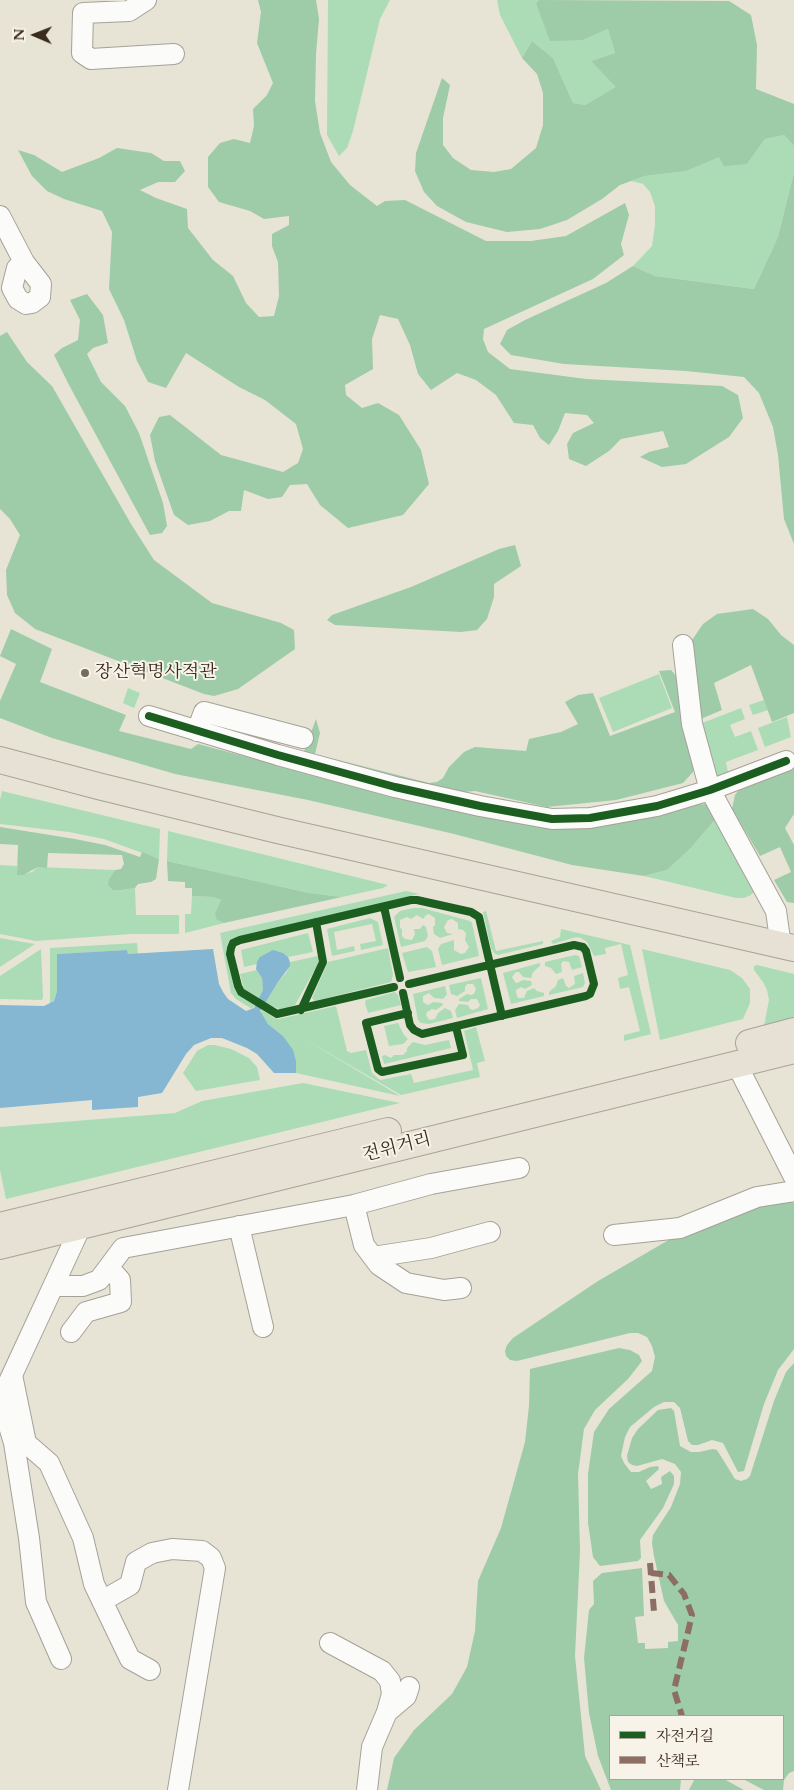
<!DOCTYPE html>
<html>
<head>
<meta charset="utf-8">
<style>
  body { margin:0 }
  #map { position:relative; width:794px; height:1790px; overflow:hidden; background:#e7e4d6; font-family:Cardo,"Noto Serif KR",serif }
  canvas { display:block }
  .legend { position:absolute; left:609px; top:1715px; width:175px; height:65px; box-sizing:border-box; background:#f7f3e8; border:1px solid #aca397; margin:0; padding:6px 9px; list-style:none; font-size:15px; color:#3b2a1e }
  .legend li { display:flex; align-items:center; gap:10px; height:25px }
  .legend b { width:25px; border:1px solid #aca397 }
  .north { position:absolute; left:10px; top:10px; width:50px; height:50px; -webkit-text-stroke:4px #f7f3e8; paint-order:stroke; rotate:271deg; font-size:14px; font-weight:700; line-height:20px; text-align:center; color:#3b2a1e }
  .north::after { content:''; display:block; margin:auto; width:18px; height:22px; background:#3b2a1e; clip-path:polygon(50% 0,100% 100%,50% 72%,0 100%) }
</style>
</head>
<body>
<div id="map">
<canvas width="794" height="1790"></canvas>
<ul class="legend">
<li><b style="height:6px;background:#1b5e20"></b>자전거길</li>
<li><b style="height:6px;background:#8d6e63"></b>산책로</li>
</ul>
<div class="north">N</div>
</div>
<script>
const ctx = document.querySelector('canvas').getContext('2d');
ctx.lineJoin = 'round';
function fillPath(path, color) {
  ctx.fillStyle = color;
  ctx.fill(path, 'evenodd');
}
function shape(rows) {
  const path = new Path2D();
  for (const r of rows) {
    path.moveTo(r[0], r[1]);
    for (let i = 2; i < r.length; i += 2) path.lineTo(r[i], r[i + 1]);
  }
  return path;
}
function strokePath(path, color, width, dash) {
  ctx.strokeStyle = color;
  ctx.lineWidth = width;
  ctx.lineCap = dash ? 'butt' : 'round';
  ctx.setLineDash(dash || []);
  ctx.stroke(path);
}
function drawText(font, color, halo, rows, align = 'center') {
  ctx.font = font + ' Cardo,"Noto Serif KR",serif';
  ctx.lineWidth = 4;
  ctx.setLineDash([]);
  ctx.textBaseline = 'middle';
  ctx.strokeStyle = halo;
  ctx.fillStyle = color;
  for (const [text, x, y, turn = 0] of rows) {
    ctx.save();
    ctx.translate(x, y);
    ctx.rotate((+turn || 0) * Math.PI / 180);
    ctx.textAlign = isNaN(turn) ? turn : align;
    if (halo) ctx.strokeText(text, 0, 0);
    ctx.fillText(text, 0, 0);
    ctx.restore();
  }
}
fillPath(shape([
  [328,0,390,0,380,19,353,131,347,148,339,156,327,135],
  [497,0,539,0,536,3,583,40,608,29,615,53,591,61,617,87,585,105,573,103,553,58,532,41,522,58,500,15],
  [784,135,794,146,794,172,778,237,754,289,655,276,633,266,652,246,655,225,655,206,650,192,643,184,631,181,645,176,686,171,719,156,747,164,765,139],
  [659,674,672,708,613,732,599,698],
  [128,688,140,693,134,708,123,703],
  [764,700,768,710,753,715,749,705],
  [741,708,745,719,730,725,735,737,751,731,758,750,726,762,728,772,711,779,697,725],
  [787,717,791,737,765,747,758,728],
  [2,791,160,829,159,859,104,839,69,832,0,824,0,800],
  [719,815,755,891,751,895,744,898,736,898,644,876,667,870,690,849],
  [168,831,388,885,383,888,342,897,309,893,167,861],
  [0,865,17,866,18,875,32,872,38,867,115,870,109,879,109,885,113,890,121,890,135,888,136,915,179,915,179,934,131,934,36,941,0,934],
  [406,891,419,894,231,939,228,943,226,950,234,988,238,994,255,1005,252,1009,236,999,231,993,220,933],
  [192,896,213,897,221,900,218,909,217,920,224,923,185,933,185,914,191,914],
  [413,908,422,908,470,921,472,923,479,956,442,965,438,949,441,944,454,940,454,950,461,954,465,953,469,947,465,940,466,933,463,930,458,929,458,923,452,919,448,920,444,927,447,933,453,934,440,938,434,934,433,927,435,925,435,918,429,914,426,915,423,919,417,915,411,919,407,917,400,920,400,927,402,930,402,936,405,939,412,940,415,934,414,929,420,929,423,925,426,927,428,936,425,941,401,947,394,917,400,911],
  [486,911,496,951,543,941,543,944,498,955,495,954,491,948,483,912],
  [370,918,378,922,383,945,361,950,360,944,376,941,372,924,334,932,337,950,354,946,355,951,332,956,327,929],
  [561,929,630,945,651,1034,624,1041,624,1035,640,1031,629,987,620,989,618,978,628,975,621,944,605,948,606,954,594,956,587,942,581,938,576,937,553,944,551,941,560,937],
  [308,933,313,952,288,957,283,953,257,962,257,964,244,967,241,950],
  [0,938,35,944,0,967],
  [137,943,138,954,128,954,127,950,58,954,57,991,54,1000,50,1004,50,948],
  [427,947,432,951,436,967,408,972,402,953],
  [388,948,393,975,391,982,315,1001,312,998,328,962],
  [41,949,43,997,42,1000,0,999,0,976],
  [642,949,730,970,742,978,750,989,750,1003,743,1019,660,1040],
  [575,955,579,956,582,967,572,970,569,962,563,961,561,964,562,972,556,974,551,968,545,966,545,962],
  [318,956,318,964,295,1005,281,1010,264,1002,278,982,286,973,290,966,290,962],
  [540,963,540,966,533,972,531,978,523,977,519,972,516,972,512,977,515,982,517,983,523,980,531,981,532,985,525,989,521,987,516,990,516,993,518,998,524,998,527,991,534,988,537,991,544,993,544,996,511,1004,503,973],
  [757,965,794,974,794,1021,764,1026,769,1000,767,990,763,982,754,970,754,966],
  [257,970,262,978,263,990,259,999,244,989,240,974],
  [583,973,585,983,583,987,549,995,549,992,556,986,558,980,563,978,566,986,569,988,575,984,574,976],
  [481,978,488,1009,457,1018,455,1010,459,1004,468,1005,470,1009,473,1010,478,1008,480,1005,477,999,471,999,468,1002,459,1001,459,999,467,994,471,995,474,994,476,989,473,984,467,984,465,987,465,991,457,996,451,994,449,985],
  [445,986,447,994,443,999,434,998,429,993,423,996,423,1002,428,1005,433,1002,442,1003,443,1005,436,1010,432,1009,427,1012,426,1015,429,1020,435,1019,438,1013,445,1008,451,1011,453,1018,429,1024,421,1023,418,1020,413,994],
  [395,992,398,995,401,1005,368,1013,365,1003,366,1000],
  [336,1006,347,1051,351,1053,366,1050,372,1073,380,1080,411,1074,414,1083,473,1070,464,1031,476,1027,485,1061,477,1063,480,1077,401,1095,303,1038,400,1096,296,1073,296,1061,283,1036,268,1024,261,1015,261,1009,274,1018,279,1019],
  [398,1023,404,1035,408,1039,403,1044,389,1046,384,1026],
  [449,1040,451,1048,384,1064,382,1056,385,1055,391,1058,394,1055,403,1055,407,1051,407,1048,413,1042,425,1045],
  [208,1045,215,1045,231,1049,249,1058,257,1067,260,1080,196,1091,183,1073,197,1051],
  [303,1083,400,1103,6,1199,0,1170,0,1127,175,1113,202,1101]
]), '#abdcb6');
fillPath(shape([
  [258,0,316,0,319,19,316,54,315,101,320,133,331,162,350,185,377,206,385,201,405,200,486,241,531,241,566,236,625,203,629,215,621,244,624,255,593,279,484,329,483,339,488,352,510,369,586,379,722,386,738,395,743,418,729,437,686,464,662,467,640,457,649,452,669,447,663,431,621,439,609,451,586,466,569,459,567,444,573,433,594,423,587,415,565,413,558,431,549,445,540,438,533,425,514,423,496,395,476,380,457,373,431,390,418,374,410,345,398,319,380,315,372,339,373,369,345,385,346,395,362,408,378,403,399,415,421,450,429,484,403,515,348,528,320,505,307,484,290,485,282,497,268,499,244,490,241,511,229,511,210,521,188,525,174,515,155,461,150,435,159,417,170,415,221,455,283,472,298,463,303,449,296,424,265,400,239,387,186,353,166,388,148,382,137,361,124,320,109,289,112,232,102,211,64,199,47,191,32,176,18,150,34,155,62,172,99,158,117,148,151,153,164,161,180,161,185,171,175,182,158,182,140,190,156,198,187,209,188,228,213,260,233,276,246,303,259,317,274,316,279,296,278,262,272,246,272,234,289,225,289,216,264,219,250,211,219,202,208,187,208,157,220,143,234,139,250,143,254,126,253,109,267,95,273,83,257,43,261,12],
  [539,0,729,1,751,15,757,45,756,89,794,104,794,146,784,135,765,139,747,164,724,166,719,157,686,171,645,176,620,185,602,199,567,220,540,229,507,232,466,222,437,206,424,192,415,171,416,153,442,78,450,85,443,118,443,145,453,158,471,170,494,172,511,169,536,148,543,125,543,93,537,74,522,58,532,41,553,58,573,103,585,105,616,87,591,61,615,53,608,29,583,40,550,41,536,3],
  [794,172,794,544,784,519,778,455,773,427,759,393,744,377,686,371,564,364,511,355,500,344,507,330,525,320,606,283,633,266,655,276,754,289,778,237],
  [87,294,103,315,108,343,93,348,87,354,101,382,125,406,139,433,163,503,167,526,162,533,150,535,69,385,54,355,62,348,78,340,80,320,70,300],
  [7,332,27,362,52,386,131,524,154,560,212,603,281,623,294,630,295,649,238,689,214,696,204,694,35,629,15,613,7,595,6,570,20,535,10,519,0,509,0,336],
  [515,545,521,566,494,584,494,597,487,619,477,630,461,632,335,625,327,620,332,615,411,587,499,549],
  [753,609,768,619,781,635,794,645,794,713,772,722,751,665,714,683,722,710,696,721,688,646,703,624,717,614],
  [11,629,52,649,40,682,126,715,119,731,191,749,198,744,440,808,540,825,688,805,707,804,719,815,690,849,667,870,644,876,572,865,454,834,308,800,175,774,52,738,0,718,0,701,16,664,0,656],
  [671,670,678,678,695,755,693,772,683,783,616,800,547,807,475,791,454,793,302,757,316,719,320,733,315,754,429,783,437,782,443,778,449,767,464,752,475,747,526,751,529,739,561,732,578,724,565,702,578,695,593,693,610,736,675,712,659,671],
  [794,767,794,814,785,828,794,845,794,903,787,902,774,880,791,872,780,847,760,856,732,809,735,795,738,791],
  [0,827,75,839,105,845,140,857,142,852,159,859,156,879,151,882,138,884,135,888,121,890,113,890,108,885,109,879,115,870,121,869,124,864,122,855,48,853,47,868,38,867,23,875,17,875,18,845,0,844],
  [167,861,309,893,342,897,224,923,217,920,215,914,221,900,213,897,192,896,192,888,185,888,185,882,168,881],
  [783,1200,794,1203,794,1349,778,1370,764,1404,744,1471,738,1472,723,1443,712,1440,698,1445,692,1445,688,1441,680,1408,674,1402,664,1402,654,1407,630,1427,625,1437,621,1456,624,1463,631,1472,639,1472,650,1467,658,1466,659,1469,646,1481,651,1489,662,1484,661,1477,670,1471,674,1476,674,1484,663,1508,640,1540,641,1558,638,1561,600,1566,593,1557,588,1523,588,1474,594,1432,609,1409,652,1371,655,1357,652,1346,647,1337,638,1333,630,1333,517,1361,510,1360,506,1356,505,1351,507,1345,513,1338,598,1281,686,1230,719,1217],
  [619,1348,630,1350,639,1355,642,1361,628,1379,595,1410,584,1429,578,1474,580,1551,575,1656,585,1756,601,1790,387,1790,394,1758,414,1730,452,1694,467,1667,475,1631,478,1581,501,1528,525,1442,529,1406,530,1369],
  [794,1363,794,1771,789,1773,784,1780,783,1790,764,1790,743,1779,783,1779,783,1716,610,1716,610,1779,681,1779,680,1790,611,1790,598,1756,589,1713,584,1658,589,1610,594,1604,593,1581,602,1573,642,1568,644,1616,635,1617,638,1643,645,1643,645,1649,668,1648,668,1642,678,1641,678,1625,664,1601,654,1556,652,1543,653,1535,671,1507,680,1484,681,1472,675,1464,662,1459,637,1466,632,1465,628,1462,627,1456,632,1438,638,1429,658,1410,671,1408,674,1411,680,1446,691,1452,699,1452,713,1449,717,1450,735,1479,741,1481,747,1479,750,1476,774,1401,786,1372],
  [697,1779,724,1779,744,1790,689,1790,694,1780]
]), '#9ecba8');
fillPath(shape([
  [213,949,219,984,223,992,228,999,246,1011,254,1008,263,990,262,978,256,969,257,962,260,957,273,950,283,953,288,957,290,962,290,966,278,982,260,1011,268,1024,283,1036,293,1050,296,1061,296,1073,274,1073,257,1054,247,1048,222,1038,211,1038,194,1045,186,1054,162,1093,138,1097,138,1107,92,1110,92,1100,0,1108,0,1005,44,1006,54,1001,57,991,57,954,127,950,128,954]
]), '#85b6d2');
const minor = shape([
  [146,0,129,11,83,13,82,53,91,59,174,54],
  [0,216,24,262,41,284,40,297,32,303,26,304,18,299,12,288,17,268,24,262],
  [683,645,692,724,710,790,776,911,781,946],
  [149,716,278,755,395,787,480,806,552,819,590,818,657,806,710,790,786,761],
  [197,731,204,712,303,738],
  [736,1063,794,1177],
  [354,1205,364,1245,379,1265,406,1283,444,1290,461,1288],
  [239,1226,263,1327],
  [614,1235,680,1228,757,1197,794,1191],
  [373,1257,431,1248,490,1232],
  [54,1286,83,1286,99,1280,123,1248,354,1205,431,1184,519,1168],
  [71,1332,86,1312,121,1302,120,1280,109,1268],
  [12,1375,26,1443,49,1463,83,1538,94,1584,130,1659,150,1670],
  [6,1388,81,1226],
  [1,1399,14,1443,29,1538,36,1602,61,1659],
  [102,1601,130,1585,136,1562,152,1553,172,1549,202,1551,211,1558,215,1568,178,1790],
  [330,1643,382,1671,390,1681,392,1694,387,1712],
  [367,1790,372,1747,387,1712,406,1696,409,1687]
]);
const major = shape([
  [0,760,98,786,277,830,794,948],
  [749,1043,794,1031],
  [0,1226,388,1131],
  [0,1246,794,1050]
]);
strokePath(minor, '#a6a198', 22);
strokePath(major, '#a6a198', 28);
strokePath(minor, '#fbfbf9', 20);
strokePath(major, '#e6e1d4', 26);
strokePath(shape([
  [650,1563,654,1612],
  [651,1573,669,1575,684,1594,692,1615,674,1690,682,1716]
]), '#8d6e63', 6, [12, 6]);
strokePath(shape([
  [149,716,278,755,395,787,480,806,552,819,590,818,657,806,710,790,786,761],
  [384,907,400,978],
  [394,987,277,1014,241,992,238,986,230,954,231,948,233,943,240,940,411,900,417,900,471,912,479,917,502,1016],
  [403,993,410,1025,414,1030,422,1034,586,996,590,994,594,984,586,951,583,947,574,945,409,984],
  [301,1010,323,962,316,922],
  [408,1013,366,1023,378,1069,382,1072,463,1055,456,1027]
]), '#1b5e20', 8);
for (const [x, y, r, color] of [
  [85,673,5,"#776b5e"]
]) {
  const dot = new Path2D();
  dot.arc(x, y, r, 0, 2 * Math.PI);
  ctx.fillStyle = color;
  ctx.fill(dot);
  strokePath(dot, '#f7f3e8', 2);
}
drawText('18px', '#3b2a1e', '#f7f3e8', [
  ["장산혁명사적관",95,673]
], 'left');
drawText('18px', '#3b2a1e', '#f7f3e8', [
  ["전위거리",397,1148,-14]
]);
</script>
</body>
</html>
